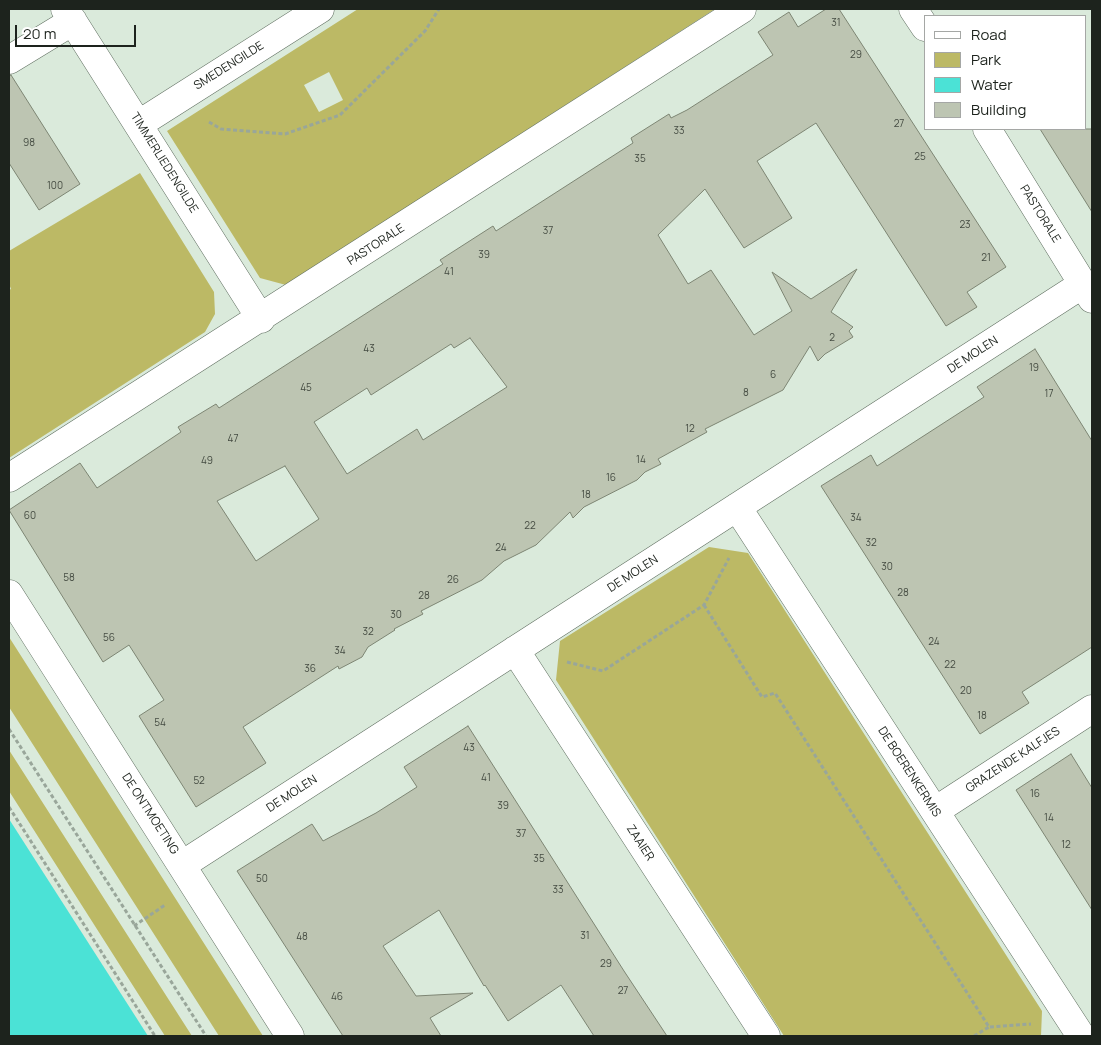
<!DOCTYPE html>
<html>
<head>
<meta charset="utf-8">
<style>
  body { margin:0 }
  #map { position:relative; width:1101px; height:1045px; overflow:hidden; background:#daeadb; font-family:Manrope,sans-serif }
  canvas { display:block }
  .frame { position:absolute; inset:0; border:10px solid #1d231d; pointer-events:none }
  .legend { position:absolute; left:924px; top:15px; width:162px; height:115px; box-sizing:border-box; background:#fff; border:1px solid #a5a7a5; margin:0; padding:6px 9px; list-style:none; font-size:15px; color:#1d231d }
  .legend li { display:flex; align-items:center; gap:10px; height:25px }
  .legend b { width:25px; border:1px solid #a5a7a5 }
  .scale { position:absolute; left:15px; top:25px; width:121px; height:22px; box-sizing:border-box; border:2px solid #1d231d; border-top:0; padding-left:6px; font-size:15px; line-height:18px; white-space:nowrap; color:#1d231d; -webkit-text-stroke:4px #fff; paint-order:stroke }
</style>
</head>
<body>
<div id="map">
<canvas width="1101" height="1045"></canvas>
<div class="frame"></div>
<ul class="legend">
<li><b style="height:6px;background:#fff"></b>Road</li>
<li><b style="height:14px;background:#bcb965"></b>Park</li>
<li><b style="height:14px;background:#4be2d6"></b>Water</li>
<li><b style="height:14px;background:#bdc5b2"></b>Building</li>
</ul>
<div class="scale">20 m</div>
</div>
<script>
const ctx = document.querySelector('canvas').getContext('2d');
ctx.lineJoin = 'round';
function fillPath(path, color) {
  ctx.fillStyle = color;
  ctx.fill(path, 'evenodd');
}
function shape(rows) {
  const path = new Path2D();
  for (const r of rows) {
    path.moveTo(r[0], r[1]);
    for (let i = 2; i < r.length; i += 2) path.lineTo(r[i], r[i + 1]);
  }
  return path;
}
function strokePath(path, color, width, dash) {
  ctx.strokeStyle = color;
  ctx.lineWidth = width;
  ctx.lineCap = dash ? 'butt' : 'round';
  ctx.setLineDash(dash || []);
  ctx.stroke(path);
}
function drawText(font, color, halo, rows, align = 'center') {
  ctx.font = font + ' Manrope,sans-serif';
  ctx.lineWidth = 4;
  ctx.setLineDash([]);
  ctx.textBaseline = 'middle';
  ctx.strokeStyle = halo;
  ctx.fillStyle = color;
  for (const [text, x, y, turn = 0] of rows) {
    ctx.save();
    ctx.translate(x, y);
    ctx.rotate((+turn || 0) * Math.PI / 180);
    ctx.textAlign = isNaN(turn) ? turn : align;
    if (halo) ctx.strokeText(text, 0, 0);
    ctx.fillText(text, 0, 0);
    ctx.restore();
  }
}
fillPath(shape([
  [358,9,715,9,286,285,260,278,167,131],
  [329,72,343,100,319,112,304,85],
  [140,173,214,292,215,314,205,332,9,458,9,290,11,289,9,284,9,251],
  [709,547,748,553,1042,1011,1041,1036,784,1036,556,680,560,641],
  [9,637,263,1036,219,1036,9,707],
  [9,750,192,1036,165,1036,9,791]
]), '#bcb965');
fillPath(shape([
  [9,819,148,1036,9,1036]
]), '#4be2d6');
const building = shape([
  [826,9,839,9,1006,267,967,292,977,307,946,326,816,123,757,161,792,218,744,248,705,189,658,235,688,284,711,270,754,335,792,311,772,272,811,299,857,269,831,312,853,327,849,331,853,337,825,354,818,361,810,346,783,390,705,429,707,432,658,459,661,464,645,472,637,480,584,507,573,518,570,512,536,545,504,561,482,580,421,611,423,614,394,629,395,630,368,647,362,657,339,669,338,666,243,727,266,763,196,807,139,716,164,700,129,645,103,662,9,510,80,463,97,488,181,432,178,427,216,404,219,408,443,264,440,260,493,226,496,231,633,143,631,138,669,114,671,118,687,110,773,55,758,32,789,12,798,27,826,9],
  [470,338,507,387,423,440,417,429,347,474,314,422,367,388,371,395,451,344,454,348,470,338],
  [285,466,319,519,256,561,217,501,285,466],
  [11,75,80,184,39,210,9,163,9,76,11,75],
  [1040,129,1092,129,1092,212,1040,129],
  [1035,349,1092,441,1092,647,1022,692,1029,703,980,734,821,486,871,455,877,466,984,397,977,387,1035,349],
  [468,726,624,971,667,1036,594,1036,561,985,508,1021,485,985,484,986,439,910,383,946,416,996,473,993,430,1018,441,1036,343,1036,237,871,312,824,323,841,376,813,417,787,404,767,468,726],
  [1071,754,1092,788,1092,910,1016,790,1071,754]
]);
fillPath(building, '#bdc5b2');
strokePath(building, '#7d8573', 1);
const minor = shape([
  [65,9,261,319],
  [913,9,925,27],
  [9,60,73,21],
  [139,124,320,9],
  [987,129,1092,299],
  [9,478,742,9],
  [737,507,1081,1036],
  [9,594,290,1036],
  [515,650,766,1036],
  [935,811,1092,709],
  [182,865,1083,284]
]);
strokePath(minor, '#606f61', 29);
strokePath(shape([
  [209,122,221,129,285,134,340,115,425,31,439,9],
  [704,605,762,697,775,693,989,1027,1031,1024],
  [567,662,603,671,704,605,729,558],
  [9,729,206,1036],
  [9,807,155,1036],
  [134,926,165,905],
  [974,1036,989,1027]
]), '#99a69a', 3, [4, 2.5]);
strokePath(minor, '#fff', 28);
drawText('10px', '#454c42', null, [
  ["31",836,23],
  ["29",856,55],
  ["27",899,124],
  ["33",679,131],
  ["98",29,143],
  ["25",920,157],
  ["35",640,159],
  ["100",55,186],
  ["23",965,225],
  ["37",548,231],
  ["39",484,255],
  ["21",986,258],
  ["41",449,272],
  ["2",832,338],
  ["43",369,349],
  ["19",1034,368],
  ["6",773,375],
  ["45",306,388],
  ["8",746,393],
  ["17",1049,394],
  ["12",690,429],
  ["47",233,439],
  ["14",641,460],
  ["49",207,461],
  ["16",611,478],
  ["18",586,495],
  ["60",30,516],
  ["34",856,518],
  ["22",530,526],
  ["32",871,543],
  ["24",501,548],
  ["30",887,567],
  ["58",69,578],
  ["26",453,580],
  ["28",903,593],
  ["28",424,596],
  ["30",396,615],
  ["32",368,632],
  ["56",109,638],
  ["24",934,642],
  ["34",340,651],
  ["22",950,665],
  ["36",310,669],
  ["20",966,691],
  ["18",982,716],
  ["54",160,723],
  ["43",469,748],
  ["41",486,778],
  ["52",199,781],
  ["16",1035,794],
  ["39",503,806],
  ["14",1049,818],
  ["37",521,834],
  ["12",1066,845],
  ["35",539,859],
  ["50",262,879],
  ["33",558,890],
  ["31",585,936],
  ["48",302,937],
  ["29",606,964],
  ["27",623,991],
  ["46",337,997]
]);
drawText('12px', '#1d231d', '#fff', [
  ["SMEDENGILDE",229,66,-32],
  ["TIMMERLIEDENGILDE",164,163,58],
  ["PASTORALE",1040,214,58],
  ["PASTORALE",376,245,-33],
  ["DE MOLEN",973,355,-33],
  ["DE MOLEN",633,574,-33],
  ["GRAZENDE KALFJES",1013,760,-33],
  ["DE BOERENKERMIS",909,772,57],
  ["DE MOLEN",292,794,-33],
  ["DE ONTMOETING",150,814,57],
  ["ZAAIER",640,843,57]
]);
</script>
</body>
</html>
